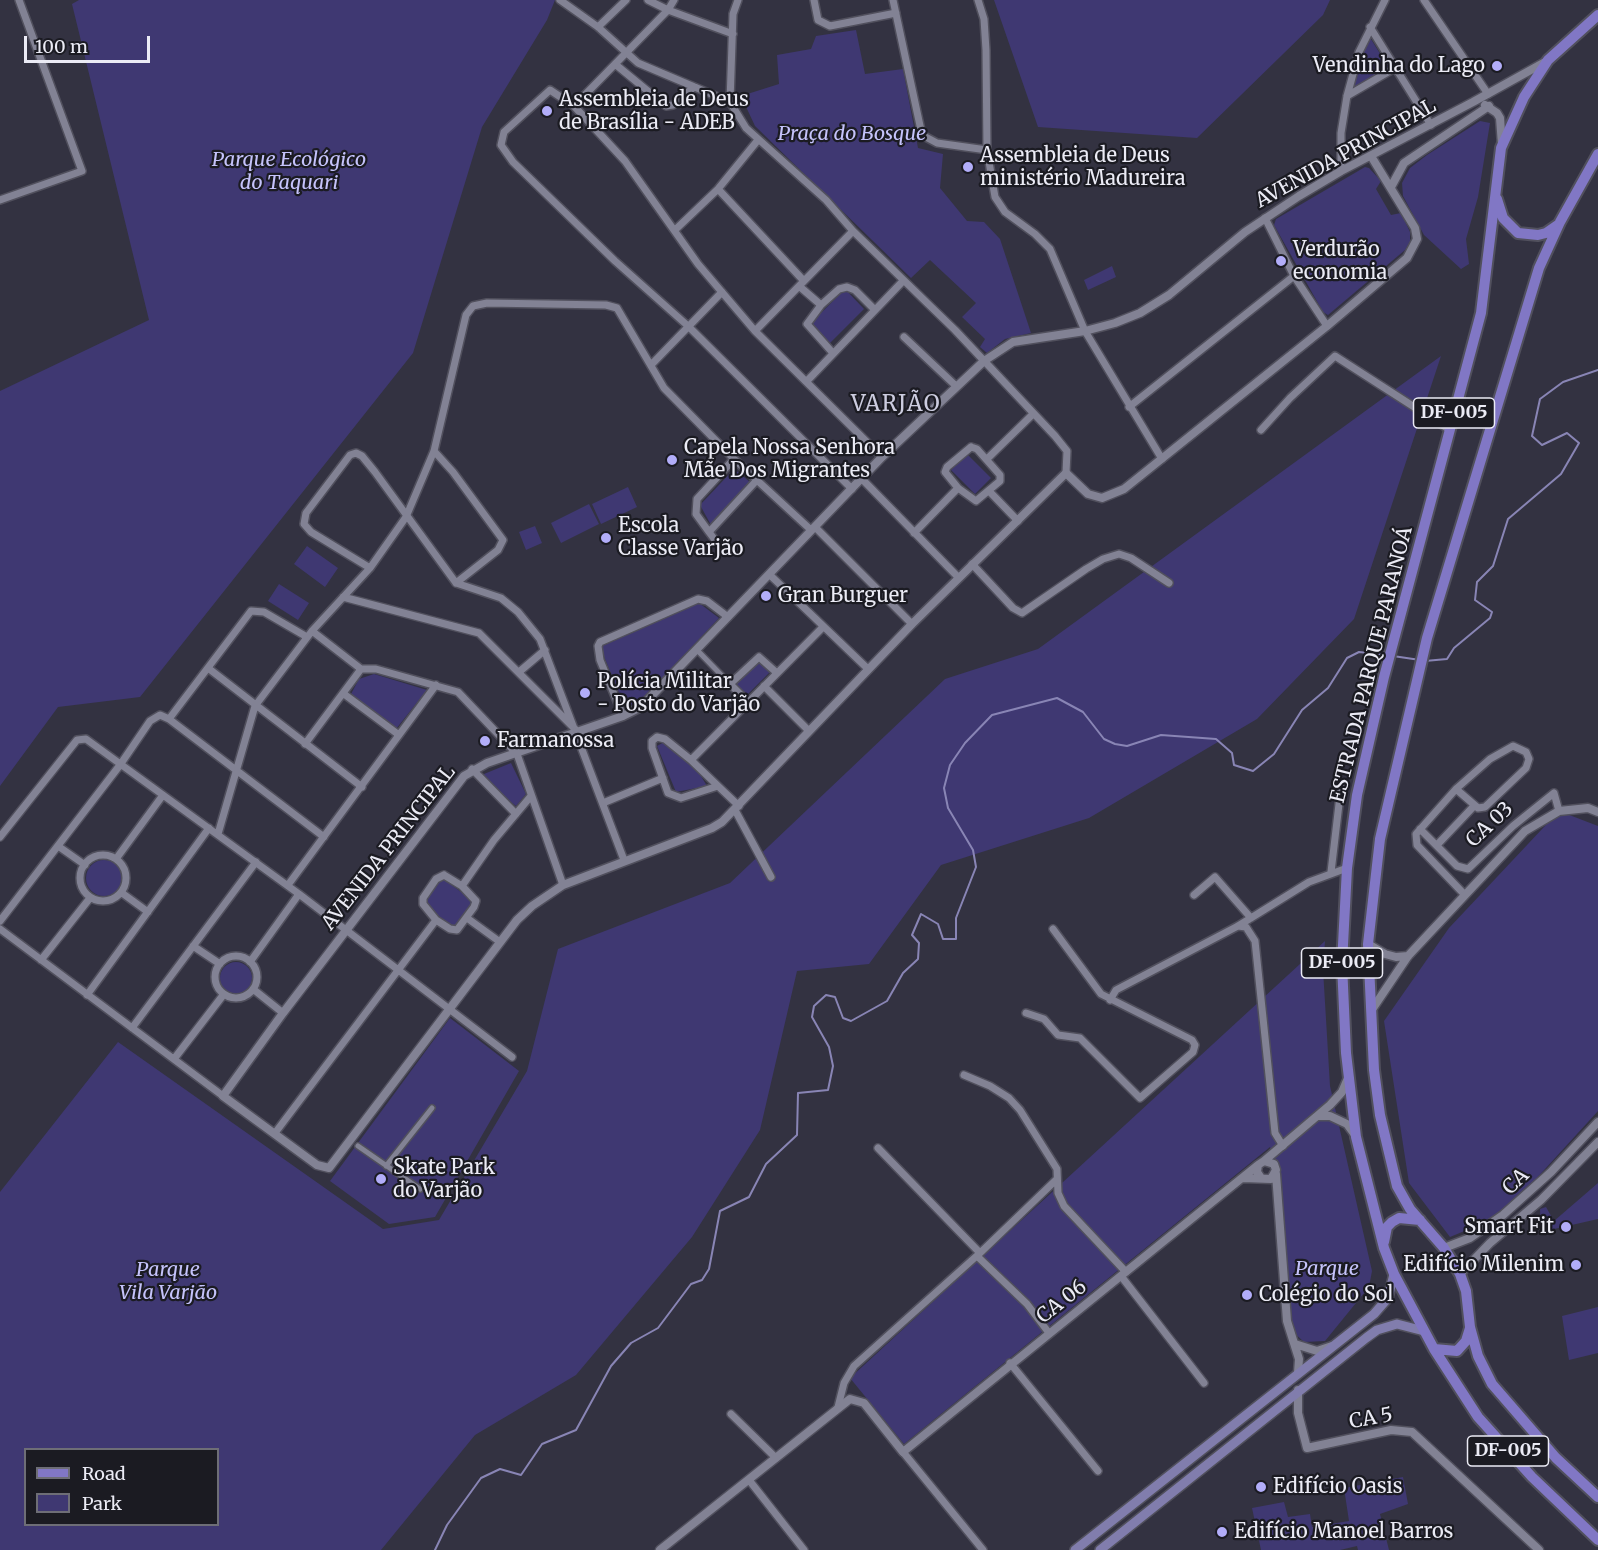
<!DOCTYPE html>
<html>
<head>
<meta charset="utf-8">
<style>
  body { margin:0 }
  #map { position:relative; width:1598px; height:1550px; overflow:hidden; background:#333241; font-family:Merriweather,serif }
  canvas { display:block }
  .legend { position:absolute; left:24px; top:1448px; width:195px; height:78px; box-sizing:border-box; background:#1b1b22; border:2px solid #6e6e76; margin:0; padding:8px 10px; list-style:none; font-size:18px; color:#ebebf5 }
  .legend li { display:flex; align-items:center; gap:12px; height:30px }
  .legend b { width:30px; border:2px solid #6e6e76 }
  .scale { position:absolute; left:24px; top:36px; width:126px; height:27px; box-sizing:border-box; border:3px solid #ebebf5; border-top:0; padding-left:8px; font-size:18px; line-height:21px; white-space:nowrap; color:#ebebf5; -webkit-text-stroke:4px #1b1b22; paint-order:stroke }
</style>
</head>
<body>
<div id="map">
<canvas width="1598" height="1550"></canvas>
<ul class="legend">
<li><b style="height:8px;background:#8177c5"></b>Road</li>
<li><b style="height:16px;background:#3f3872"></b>Park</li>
</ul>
<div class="scale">100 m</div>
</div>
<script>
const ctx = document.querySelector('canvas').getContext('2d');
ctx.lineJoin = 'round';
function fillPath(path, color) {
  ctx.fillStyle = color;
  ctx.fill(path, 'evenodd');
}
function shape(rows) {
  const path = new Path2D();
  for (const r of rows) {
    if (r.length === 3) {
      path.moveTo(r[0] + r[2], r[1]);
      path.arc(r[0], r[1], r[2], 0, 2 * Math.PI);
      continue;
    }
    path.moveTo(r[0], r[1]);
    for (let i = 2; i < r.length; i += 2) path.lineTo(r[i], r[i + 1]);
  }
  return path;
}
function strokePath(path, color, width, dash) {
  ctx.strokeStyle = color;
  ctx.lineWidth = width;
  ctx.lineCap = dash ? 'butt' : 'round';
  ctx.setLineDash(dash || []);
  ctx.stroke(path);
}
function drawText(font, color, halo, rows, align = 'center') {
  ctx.font = font + ' Merriweather,serif';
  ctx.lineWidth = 4.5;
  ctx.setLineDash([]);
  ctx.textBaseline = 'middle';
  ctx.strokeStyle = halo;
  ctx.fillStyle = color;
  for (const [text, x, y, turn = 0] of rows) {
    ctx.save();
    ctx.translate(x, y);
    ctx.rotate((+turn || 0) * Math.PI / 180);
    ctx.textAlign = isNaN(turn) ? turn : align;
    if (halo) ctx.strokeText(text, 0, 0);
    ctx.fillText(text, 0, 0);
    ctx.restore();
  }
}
fillPath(shape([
  [79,0,555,0,547,20,482,127,413,353,140,697,58,707,0,786,0,391,149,320,72,4],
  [994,0,1330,0,1323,15,1197,138,1038,127],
  [856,30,865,74,903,69,918,148,943,154,940,188,967,221,984,222,1000,239,1031,333,1005,339,987,353,980,347,985,339,962,317,976,303,930,260,911,278,755,126,741,96,779,84,777,55,811,49,816,36],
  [1369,36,1389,68,1351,90],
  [1480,121,1490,123,1478,197,1466,239,1469,264,1461,269,1424,235,1403,196,1402,183,1410,168,1427,155],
  [1365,167,1369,168,1381,181,1376,189,1391,215,1401,213,1410,232,1410,242,1405,250,1328,315,1323,312,1274,225,1276,219],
  [1112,266,1116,277,1088,290,1084,280],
  [845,289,864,309,829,344,810,324],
  [1441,356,1354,619,1257,719,1089,818,941,865,869,964,797,971,760,1130,692,1237,576,1375,475,1435,381,1550,0,1550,0,1192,118,1042,383,1229,439,1220,527,1071,558,949,730,883,945,679,1038,649],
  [26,1450,218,1450,218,1524,26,1524],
  [967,454,991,478,975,494,951,470],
  [734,469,750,482,711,525,700,505],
  [628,487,637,507,601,524,592,504],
  [589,504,599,524,561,543,551,523],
  [535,526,542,543,526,550,519,532],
  [307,546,338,568,325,587,294,564],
  [279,584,309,603,298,620,268,601],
  [699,603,719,618,641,701,625,707,600,647],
  [758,660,770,672,747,695,735,683],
  [374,674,427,690,396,729,351,694,359,679],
  [666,741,699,773,707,786,676,792,657,746],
  [511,763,526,794,516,806,484,780,484,774],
  [1559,811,1598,826,1598,1111,1503,1215,1450,1237,1409,1183,1384,1021,1449,928],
  [104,878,18],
  [441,877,473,901,454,927,422,904],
  [1325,941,1323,969,1330,1086,1372,1271,1369,1287,1325,1341,1304,1342,1291,1330,1270,1147,904,1444,850,1378],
  [236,978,16],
  [450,1018,519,1071,435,1217,389,1224,330,1181],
  [1598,1183,1598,1219,1541,1232,1540,1209,1546,1207,1554,1221],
  [1598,1307,1598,1353,1569,1360,1562,1316],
  [1403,1477,1408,1504,1380,1514,1389,1550,1358,1550,1357,1546,1340,1550,1261,1550,1252,1508,1284,1502,1288,1517,1310,1514,1312,1527,1349,1521,1344,1488]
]), '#3f3872');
strokePath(shape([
  [1393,656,1420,660],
  [1425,661,1447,659,1454,648,1490,618,1492,612,1475,600,1477,582,1493,566,1508,519,1561,474,1579,443,1567,433,1542,445,1532,436,1540,399,1563,382,1598,370],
  [435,1550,447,1525,481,1478,500,1469,521,1475,542,1444,576,1430,611,1366,631,1343,658,1328,691,1284,702,1280,709,1269,720,1211,749,1197,766,1164,797,1135,798,1093,828,1090,833,1066,829,1047,812,1017,814,1006,826,995,835,997,843,1018,851,1021,887,1001,903,973,918,959,919,943,912,935,921,914,938,924,943,939,956,939,956,918,976,867,973,850,948,808,944,788,950,765,965,743,992,715,1057,698,1083,712,1104,739,1115,744,1127,746,1161,735,1216,739,1232,753,1234,765,1253,771,1274,754,1302,710,1328,688,1347,658,1359,652,1387,655]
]), '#8985b5', 2);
const pedestrian = shape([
  [696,649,730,684],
  [358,1146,420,1189],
  [386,1166,432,1108]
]);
const minor = shape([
  [560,0,598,27,638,63,730,102],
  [648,0,668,10,733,34],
  [814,0,818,20,830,26,896,13],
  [893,0,922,135,937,143,987,150],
  [978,0,984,19,986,50,987,150,995,197,1005,212,1035,234,1050,249,1085,331,1162,459],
  [1424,0,1488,94],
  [598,27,626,0],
  [1370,27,1431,125],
  [615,64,666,106,673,105,694,87],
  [1347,96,1395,68],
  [730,102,746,128,826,200,853,231,955,330,1055,436,1067,451,1066,473],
  [730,102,733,14,738,0],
  [574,106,668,10,674,0],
  [1341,171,1341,133,1347,96,1359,52,1385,0],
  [718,189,803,280],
  [0,200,82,171,19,0],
  [1265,218,1294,276,1327,326],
  [675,230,718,189,758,140],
  [799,286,821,305],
  [755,331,853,231],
  [904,337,956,386],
  [832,352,807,324,821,305,839,289,847,287,855,290,874,309],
  [651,365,722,292],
  [807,381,903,281],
  [1129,407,1294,276],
  [1261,430,1290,398,1335,356,1450,430],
  [971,447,977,449,1000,475,1000,481,976,501,958,488,945,472,947,467,971,447],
  [434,451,453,472,503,540,498,550,456,583],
  [987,459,1033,414],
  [862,479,958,577],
  [852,489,688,326,615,261,513,162,501,145,504,132,550,90,574,106,625,161,698,264,755,331,882,457],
  [989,491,1018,521],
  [815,527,912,624],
  [709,532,696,514,697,499,734,459],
  [914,533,958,488],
  [718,544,709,532,757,480],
  [972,564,1013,608,1022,613,1086,569,1103,559,1119,554,1131,558,1169,583],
  [370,568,311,532,304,524,306,513,350,455,356,453,362,456,375,472,456,583],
  [770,575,868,669],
  [456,583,501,598,518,612,540,639,624,860],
  [343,597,479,633,575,729],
  [312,631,361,669],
  [208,668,362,787],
  [361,669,376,669,458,692,517,754,563,885],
  [519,672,545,650],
  [764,686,809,731],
  [344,694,399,735],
  [748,702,730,684,759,657,777,673],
  [623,716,600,660,598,646,600,642,698,599,707,601,728,617],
  [169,719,251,611,264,612,307,637],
  [305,744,361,669],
  [691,760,823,627],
  [472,769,516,814],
  [718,786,681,798,668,793,652,748,652,741,657,737,665,739,691,760,718,786,739,806],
  [1456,789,1478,808,1485,807,1526,768,1529,759,1526,752,1513,746,1490,759,1456,789,1416,834,1417,845,1464,894],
  [603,803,663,778],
  [735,810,771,877],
  [1420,829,1457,866,1468,869,1513,826,1554,793,1559,811],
  [218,834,255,706,312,631,370,568,406,517,434,451,466,315,473,306,487,303,606,305,617,308,664,388,734,459,811,530],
  [0,837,77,740,86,739,299,894,512,1057],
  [1437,845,1474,806],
  [58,846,85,865],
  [103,878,23],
  [116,859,163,795],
  [1331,872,1341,787],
  [444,875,462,886,476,901,474,907,457,930,450,929,436,920,423,904,423,898,436,879,444,875],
  [288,885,436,685],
  [462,886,494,840,531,796],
  [122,893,148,912],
  [1194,895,1215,877,1251,918],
  [467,918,500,942],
  [0,921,120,765,150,721,160,715,169,719,324,837],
  [1238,926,1246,927,1255,941,1275,1133,1283,1146],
  [0,929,223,1096],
  [193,946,220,964],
  [236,977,21],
  [41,960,90,898],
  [250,962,299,894],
  [253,989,283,1013],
  [87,995,209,828],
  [1110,1000,1116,990,1238,926,1309,882,1347,868],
  [1026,1013,1044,1019,1058,1035,1080,1038,1140,1098,1193,1052,1195,1045,1192,1040,1101,994,1053,929],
  [132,1028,256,862],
  [174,1059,224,994],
  [964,1075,990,1086,1009,1098,1020,1110,1057,1169,1058,1193,1064,1206,1126,1272],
  [275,1133,436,920],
  [878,1148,980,1253],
  [977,1256,1027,1304,1049,1333],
  [1121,1276,1204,1383],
  [1010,1363,1098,1471],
  [838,1407,844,1383,854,1366,980,1253,1057,1179],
  [731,1414,776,1458],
  [903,1452,983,1550],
  [749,1480,804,1550]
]);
const tertiary = shape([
  [1485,105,1497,113,1500,118,1502,145],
  [1371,156,1415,228,1417,239,1407,258,1327,326,1124,489,1102,498,1088,494,1066,473,912,624,722,822,712,828,563,885,532,906,517,920,329,1168,317,1165,223,1096,283,1013,464,776,487,763,623,716,641,707,882,457,984,361,1013,342,1085,331,1115,323,1140,313,1169,295,1245,232,1299,196,1341,171,1473,102,1547,61],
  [1391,187,1404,163,1489,106],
  [1368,944,1385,954,1396,957,1408,956],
  [1371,1011,1408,956,1525,831,1559,811,1588,808,1598,812],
  [1318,1116,1330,1116,1347,1124,1355,1135],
  [1264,1161,1330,1105,1342,1092,1348,1078],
  [1276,1174,1287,1321,1299,1359,1298,1373],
  [1243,1178,1271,1179,1276,1170,1274,1164,1264,1161,1258,1165,1257,1172,1261,1178],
  [1444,1248,1470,1238,1503,1215,1551,1172,1598,1122],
  [1460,1274,1490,1243,1541,1200,1598,1142],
  [1295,1344,1317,1351,1332,1346],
  [1298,1390,1298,1413,1307,1448,1391,1430,1412,1432,1539,1550],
  [660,1550,850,1399,864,1403,903,1452,1258,1165]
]);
const secondary = shape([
  [1075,1550,1374,1314,1388,1298,1394,1274],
  [1100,1550,1366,1338,1377,1330,1397,1324,1424,1331]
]);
const primary = shape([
  [1598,15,1548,60,1524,97,1501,148,1481,313,1384,677,1357,795,1347,868,1342,964,1346,1053,1356,1137,1384,1248,1394,1274,1434,1349,1478,1417,1532,1477,1598,1540],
  [1598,154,1560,222,1539,268,1427,638,1380,839,1368,944,1374,1070,1380,1115,1397,1186,1410,1209,1444,1248,1460,1274,1466,1291,1470,1327,1478,1356,1492,1384,1556,1458,1598,1497],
  [1497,199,1503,218,1518,233,1538,235,1546,233,1559,224],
  [1384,1242,1387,1227,1392,1222,1399,1218,1420,1220],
  [1434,1349,1457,1351,1466,1341,1470,1328]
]);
strokePath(pedestrian, '#51505d', 8);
strokePath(minor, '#51505d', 10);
strokePath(tertiary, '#51505d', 11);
strokePath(secondary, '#51505d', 12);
strokePath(primary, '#51505d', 14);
strokePath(pedestrian, '#828294', 5);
strokePath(minor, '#828294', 7);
strokePath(tertiary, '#828294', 8);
strokePath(secondary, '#817dad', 9);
strokePath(primary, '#8177c5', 10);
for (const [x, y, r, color] of [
  [1497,66,6,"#b2adf9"],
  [547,111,6,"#b2adf9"],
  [968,167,6,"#b2adf9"],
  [1281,261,6,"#b2adf9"],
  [672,460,6,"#b2adf9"],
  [606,538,6,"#b2adf9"],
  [766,596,6,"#b2adf9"],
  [585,693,6,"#b2adf9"],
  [485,741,6,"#b2adf9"],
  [381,1179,6,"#b2adf9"],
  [1566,1227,6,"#b2adf9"],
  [1576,1265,6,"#b2adf9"],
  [1247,1295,6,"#b2adf9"],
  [1261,1487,6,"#b2adf9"],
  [1222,1532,6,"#b2adf9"]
]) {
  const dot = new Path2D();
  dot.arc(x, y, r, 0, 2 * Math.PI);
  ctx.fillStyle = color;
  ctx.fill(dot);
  strokePath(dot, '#1b1b22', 2);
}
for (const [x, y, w] of [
  [1454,413,81],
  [1342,963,81],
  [1508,1451,81]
]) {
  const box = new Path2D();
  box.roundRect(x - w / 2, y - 15, w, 30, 4.5);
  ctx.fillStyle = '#1b1b22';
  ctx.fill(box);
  strokePath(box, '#ebebf5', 1.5);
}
drawText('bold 18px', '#ebebf5', null, [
  ["DF-005",1454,413],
  ["DF-005",1342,963],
  ["DF-005",1508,1451]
]);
drawText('20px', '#ebebf5', '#1b1b22', [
  ["Vendinha do Lago",1485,66,"right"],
  ["Assembleia de Deus",559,100],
  ["de Brasília - ADEB",559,123],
  ["Assembleia de Deus",980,156],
  ["ministério Madureira",980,179],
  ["Verdurão",1293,250],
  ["economia",1293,273],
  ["Capela Nossa Senhora",684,448],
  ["Mãe Dos Migrantes",684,471],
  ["Escola",618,526],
  ["Classe Varjão",618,549],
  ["Gran Burguer",778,596],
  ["Polícia Militar",597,682],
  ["- Posto do Varjão",597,705],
  ["Farmanossa",497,741],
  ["Skate Park",393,1168],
  ["do Varjão",393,1191],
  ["Smart Fit",1554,1227,"right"],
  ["Edifício Milenim",1564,1265,"right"],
  ["Colégio do Sol",1259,1295],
  ["Edifício Oasis",1273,1487],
  ["Edifício Manoel Barros",1234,1532]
], 'left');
drawText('italic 20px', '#c5c3fb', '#1b1b22', [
  ["Praça do Bosque",852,134],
  ["Parque Ecológico",289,160],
  ["do Taquari",289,183],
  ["Parque",1327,1269],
  ["Parque",168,1270],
  ["Vila Varjão",168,1293]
]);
drawText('20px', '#ebebf5', '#1b1b22', [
  ["AVENIDA PRINCIPAL",1346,154,-29],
  ["ESTRADA PARQUE PARANOÁ",1372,665,-76],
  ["CA 03",1490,825,-43],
  ["AVENIDA PRINCIPAL",389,848,-52],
  ["CA",1516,1182,-43],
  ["CA 06",1062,1302,-38],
  ["CA 5",1371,1419,-10]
]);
ctx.letterSpacing = '1.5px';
drawText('22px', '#ccccdf', '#1b1b22', [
  ["VARJÃO",896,405]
]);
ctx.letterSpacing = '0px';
</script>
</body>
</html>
